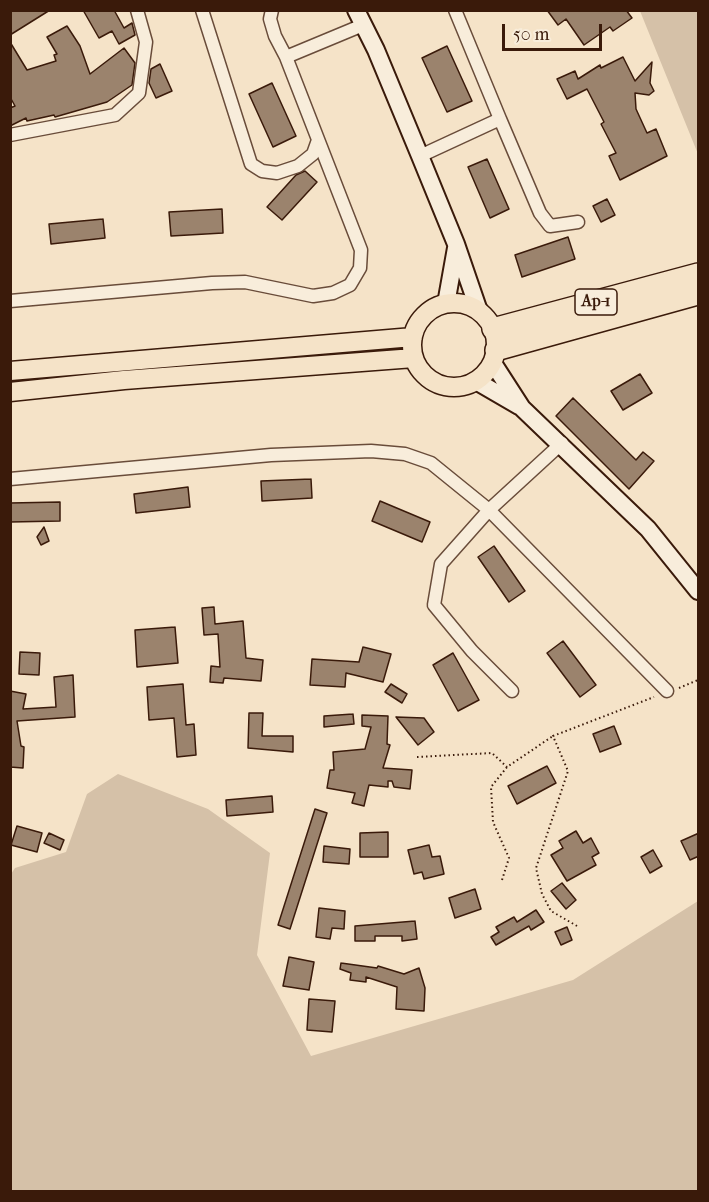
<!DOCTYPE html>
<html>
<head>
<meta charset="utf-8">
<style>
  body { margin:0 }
  #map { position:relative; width:709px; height:1202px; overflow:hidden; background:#f5e3c8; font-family:"IM FELL French Canon",serif }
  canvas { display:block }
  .frame { position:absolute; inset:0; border:12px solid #3a1a0a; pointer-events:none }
  .scale { position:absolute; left:502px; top:24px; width:100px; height:27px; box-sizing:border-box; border:3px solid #3a1a0a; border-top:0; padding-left:8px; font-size:18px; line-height:21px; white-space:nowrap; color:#3a1a0a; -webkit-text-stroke:4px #f8eddb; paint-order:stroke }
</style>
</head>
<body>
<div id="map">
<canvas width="709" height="1202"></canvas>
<div class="frame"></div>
<div class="scale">50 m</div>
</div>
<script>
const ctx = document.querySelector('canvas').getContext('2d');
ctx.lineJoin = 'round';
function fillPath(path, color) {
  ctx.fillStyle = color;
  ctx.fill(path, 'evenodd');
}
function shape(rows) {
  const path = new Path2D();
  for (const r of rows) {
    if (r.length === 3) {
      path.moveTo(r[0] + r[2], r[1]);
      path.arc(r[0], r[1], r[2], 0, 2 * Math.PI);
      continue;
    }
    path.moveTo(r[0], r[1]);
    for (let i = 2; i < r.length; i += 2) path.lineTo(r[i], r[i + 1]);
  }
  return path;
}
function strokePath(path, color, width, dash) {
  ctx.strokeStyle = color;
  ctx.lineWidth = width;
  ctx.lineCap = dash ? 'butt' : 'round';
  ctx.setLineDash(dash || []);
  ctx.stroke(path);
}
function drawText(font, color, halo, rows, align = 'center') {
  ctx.font = font + ' "IM FELL French Canon",serif';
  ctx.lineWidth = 5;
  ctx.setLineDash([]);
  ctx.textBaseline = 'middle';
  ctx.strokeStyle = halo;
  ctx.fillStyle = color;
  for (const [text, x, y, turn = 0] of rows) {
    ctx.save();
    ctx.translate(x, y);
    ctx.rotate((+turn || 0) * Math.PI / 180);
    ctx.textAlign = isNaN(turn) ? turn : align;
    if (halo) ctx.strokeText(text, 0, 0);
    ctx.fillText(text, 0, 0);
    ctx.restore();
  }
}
fillPath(shape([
  [640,11,698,11,698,154],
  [118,774,208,809,270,853,257,955,311,1056,573,980,698,901,698,1191,11,1191,11,874,15,868,66,852,87,794]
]), '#d5c1a8');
const building = shape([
  [10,10,50,10,10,35,10,10],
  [83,10,114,10,124,28,132,23,135,35,119,44,112,31,99,38,83,10],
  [547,10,626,10,632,18,613,31,610,27,584,45,566,19,558,25,547,10],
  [67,26,80,46,90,74,124,48,135,63,132,85,107,102,55,117,54,115,27,121,26,118,10,126,10,108,15,106,10,97,10,42,27,70,56,61,54,55,57,54,47,37,67,26],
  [447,46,472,101,447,112,422,58,447,46],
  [623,57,635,81,652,62,650,83,654,91,649,95,635,93,636,109,647,133,656,129,667,156,620,180,609,156,616,153,601,124,604,122,587,89,567,99,557,79,575,71,578,79,600,65,601,68,623,57],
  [160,64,172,91,156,98,149,83,151,69,160,64],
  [272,83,296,136,273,147,249,94,272,83],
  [487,159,509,209,490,218,468,167,487,159],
  [305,171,317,182,282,220,267,207,296,175,305,171],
  [607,199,615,215,601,222,593,206,607,199],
  [222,209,223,233,171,236,169,212,222,209],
  [103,219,105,238,51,244,49,224,103,219],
  [568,237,575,259,522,277,515,255,568,237],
  [640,374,652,393,623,410,611,391,640,374],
  [573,398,636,460,643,452,654,461,629,489,556,416,573,398],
  [311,479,312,498,262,501,261,481,311,479],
  [188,487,190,507,136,513,134,494,188,487],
  [380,501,430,522,422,542,372,521,380,501],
  [60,502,60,521,10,522,10,503,60,502],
  [44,527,49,541,41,545,37,537,44,527],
  [494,546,525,591,509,602,478,557,494,546],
  [214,607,215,624,243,621,246,658,263,660,261,681,224,678,223,683,210,682,211,666,220,667,218,634,204,635,202,608,214,607],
  [175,627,178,663,137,667,135,630,175,627],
  [563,641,596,685,580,697,547,653,563,641],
  [363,647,391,654,383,682,346,673,345,687,310,685,312,659,359,662,363,647],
  [20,652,40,653,39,675,19,674,20,652],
  [453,653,479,700,458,711,433,665,453,653],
  [73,675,75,717,17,721,21,746,24,747,23,768,10,767,10,691,26,694,23,709,56,707,54,677,73,675],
  [183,684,186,725,194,724,196,755,177,757,174,718,149,720,147,687,183,684],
  [391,684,407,694,402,703,385,692,391,684],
  [249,713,263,713,262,736,293,736,293,752,248,748,249,713],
  [353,714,354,724,324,727,324,716,353,714],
  [362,715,388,716,387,744,390,745,383,768,412,770,410,789,394,787,392,781,388,781,388,787,369,785,364,806,352,803,355,793,327,788,330,770,334,770,333,752,365,749,371,727,362,726,362,715],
  [396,717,424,718,434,732,418,745,396,717],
  [614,726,621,744,600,752,593,734,614,726],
  [547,766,556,783,517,804,508,786,547,766],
  [272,796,273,812,227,816,226,800,272,796],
  [315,809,327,813,290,929,278,925,315,809],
  [17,826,42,833,37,852,11,845,17,826],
  [576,831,583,843,591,838,599,853,592,857,596,865,567,881,551,855,563,848,559,841,576,831],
  [388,832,388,857,360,857,360,833,388,832],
  [49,833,64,840,60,850,44,843,49,833],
  [699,833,699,856,690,860,681,841,699,833],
  [429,845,432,857,440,856,444,874,424,879,422,872,414,874,408,850,429,845],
  [324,846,350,849,349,864,323,862,324,846],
  [653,850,662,866,650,873,641,857,653,850],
  [562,883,576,900,566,909,551,891,562,883],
  [475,889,481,909,455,918,449,898,475,889],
  [319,908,345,911,344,929,332,928,330,939,316,937,319,908],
  [536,910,544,922,531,930,529,926,496,945,491,937,499,932,496,927,514,917,517,922,536,910],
  [415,921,417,939,402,941,402,936,375,936,375,941,355,941,355,926,415,921],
  [567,927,572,940,561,945,555,932,567,927],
  [289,957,314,962,309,990,283,986,289,957],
  [341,963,377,968,378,966,404,974,419,968,425,988,424,1011,396,1009,397,987,366,977,366,982,350,980,351,973,340,969,341,963],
  [309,999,335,1001,332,1032,307,1030,309,999]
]);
fillPath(building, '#9b836d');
strokePath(building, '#3a1a0a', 1.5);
const street = shape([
  [202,10,251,164,262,171,277,173,298,166,313,154,318,140],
  [455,10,500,119],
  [286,57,363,25],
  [10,135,115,115,139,93,146,42,137,10],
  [420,156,500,119,540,213,550,226,578,222],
  [10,301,212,283,245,282,313,296,333,293,350,285,360,268,361,250,286,57,275,36,270,19,272,10],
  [10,479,271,455,371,451,405,454,431,463,489,510,667,691],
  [512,691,472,651,434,605,441,564,489,510,562,443]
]);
const secondary = shape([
  [356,10,376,50,420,156,456,244,479,311],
  [446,304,456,248],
  [493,363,522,408,648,529,698,591],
  [476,381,519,406]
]);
const primary = shape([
  [454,345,42],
  [10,371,413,337],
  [10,392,124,380,414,358]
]);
const highway = shape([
  [493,329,698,274],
  [496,350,698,294]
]);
strokePath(street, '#694c3a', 15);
strokePath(secondary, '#3a1a0a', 20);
strokePath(primary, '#3a1a0a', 21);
strokePath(highway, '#3a1a0a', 24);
strokePath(shape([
  [679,688,698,680],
  [417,757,492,753,507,767],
  [502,880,509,858,493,822,491,787,507,767,553,736],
  [577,926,551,911,542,894,536,868,568,771,553,736,654,697]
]), '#3a1a0a', 2, [1.5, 3]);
strokePath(street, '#f8eddb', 12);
strokePath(secondary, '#f8eddb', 16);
strokePath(primary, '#f5e3c8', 18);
strokePath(highway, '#f5e3c8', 21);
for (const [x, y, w] of [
  [596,302,42]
]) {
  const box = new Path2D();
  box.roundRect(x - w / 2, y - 13, w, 26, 4.5);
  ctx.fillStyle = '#f8eddb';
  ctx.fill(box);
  strokePath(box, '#3a1a0a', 1.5);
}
drawText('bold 16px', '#3a1a0a', null, [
  ["Ap-1",596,302]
]);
</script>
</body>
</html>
